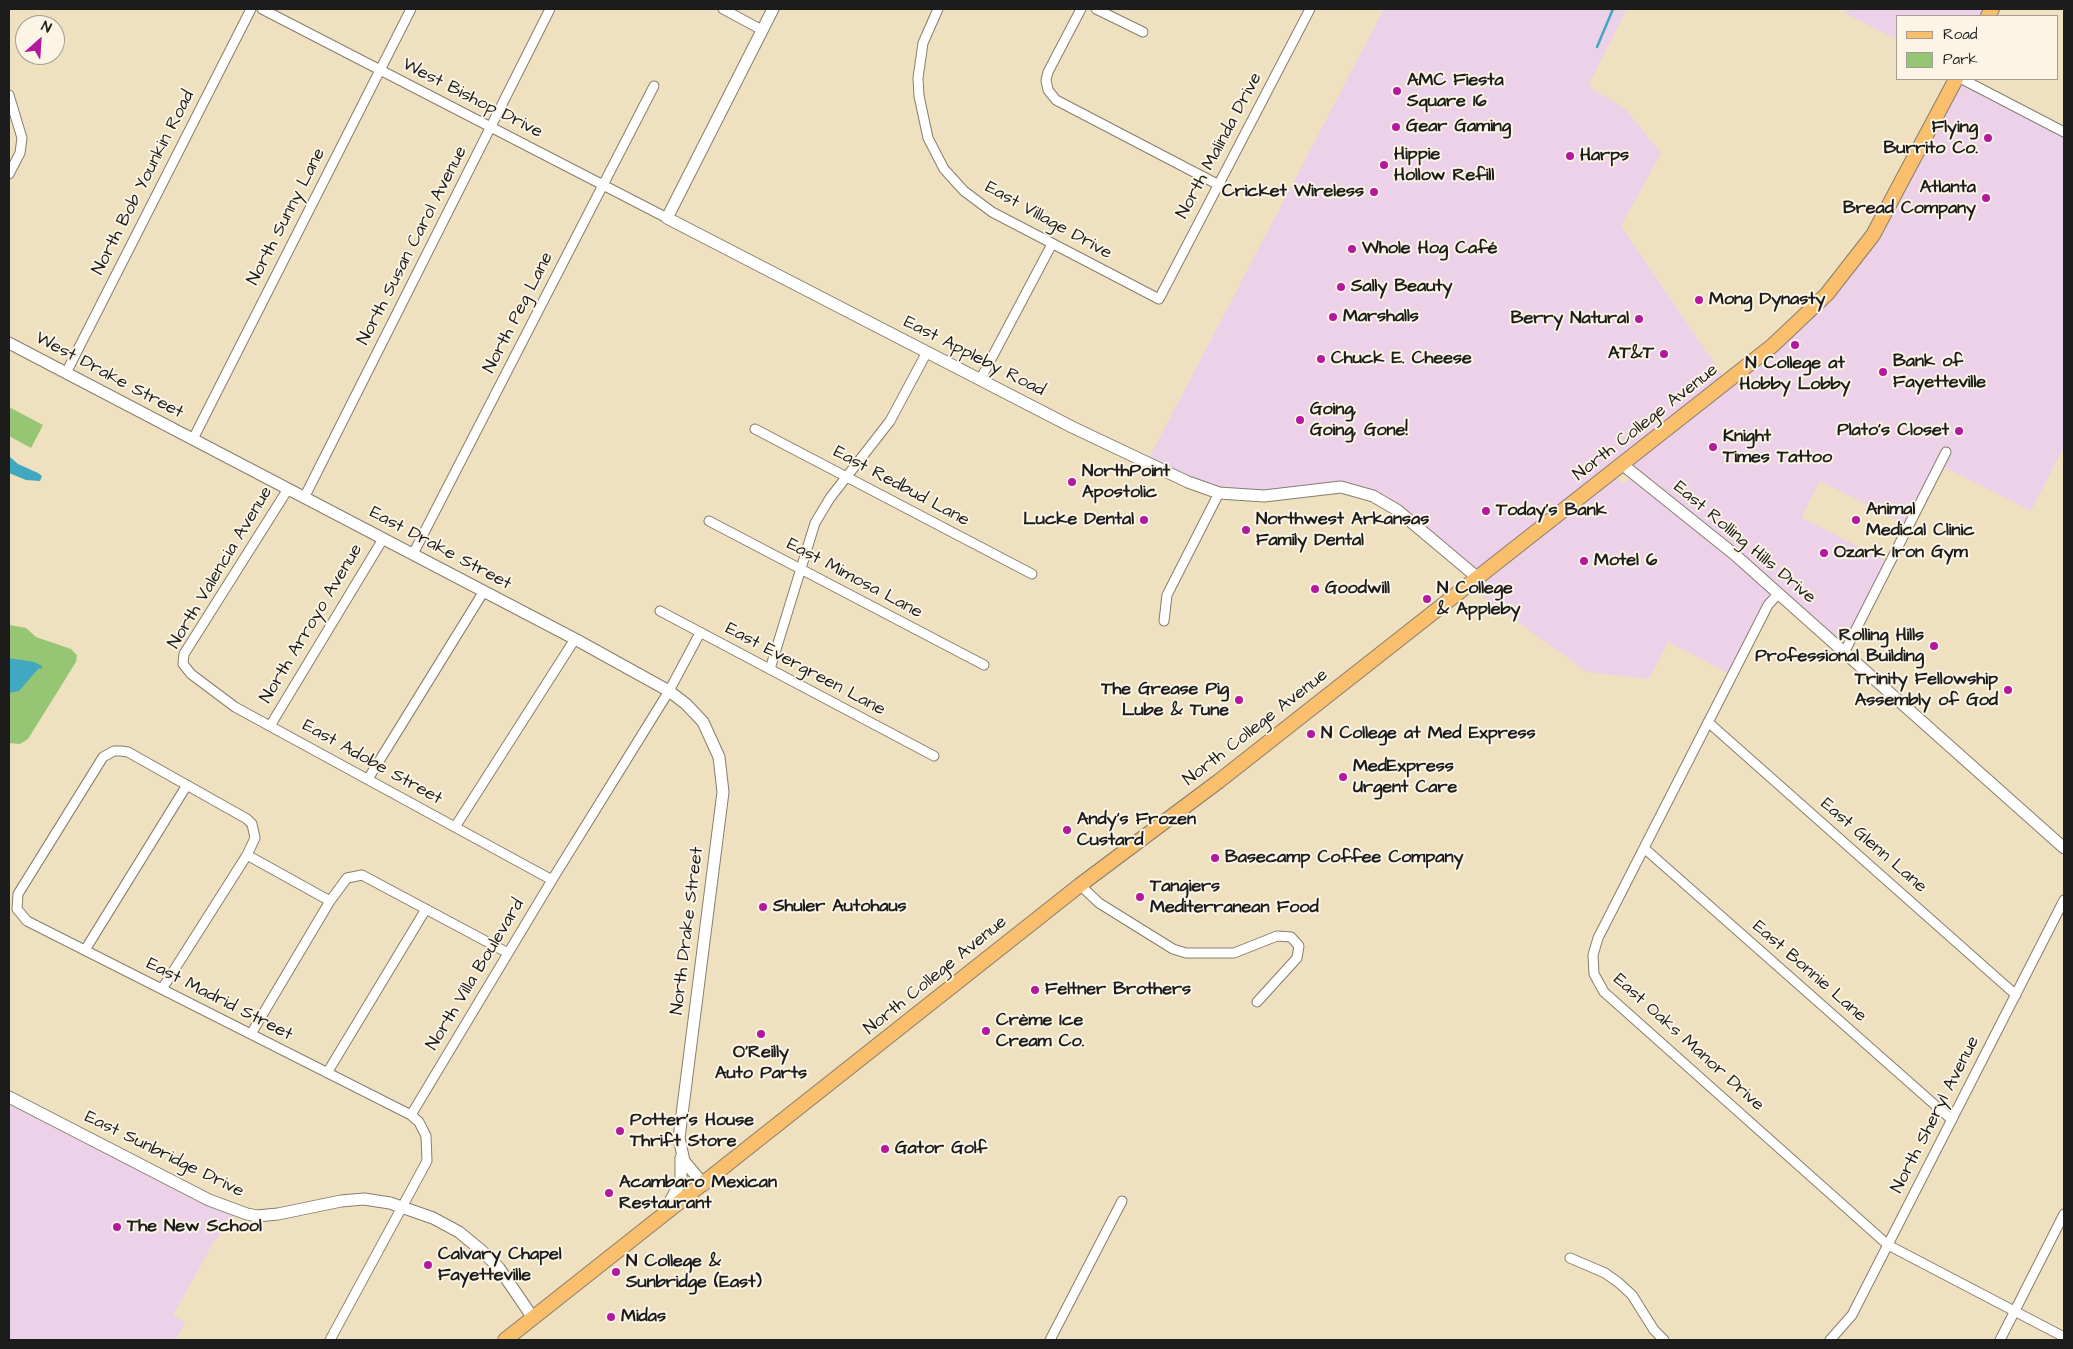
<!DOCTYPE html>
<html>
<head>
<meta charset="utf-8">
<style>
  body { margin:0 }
  #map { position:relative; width:2073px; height:1349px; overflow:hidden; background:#efe0c0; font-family:"Architects Daughter",sans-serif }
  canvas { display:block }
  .frame { position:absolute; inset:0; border:10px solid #1c1c1c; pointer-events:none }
  .legend { position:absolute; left:1896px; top:15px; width:162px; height:65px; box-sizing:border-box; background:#fcf5e5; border:1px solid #a29e95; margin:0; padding:6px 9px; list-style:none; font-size:15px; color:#1c1c1c }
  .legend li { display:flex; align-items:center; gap:10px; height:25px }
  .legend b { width:25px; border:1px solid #a29e95 }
  .north { position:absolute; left:15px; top:15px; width:50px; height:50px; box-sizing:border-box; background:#fcf5e5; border:1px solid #a29e95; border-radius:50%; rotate:26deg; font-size:14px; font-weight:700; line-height:20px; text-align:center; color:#1c1c1c }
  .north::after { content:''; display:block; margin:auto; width:18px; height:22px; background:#b5179e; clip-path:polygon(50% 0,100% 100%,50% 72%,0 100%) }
</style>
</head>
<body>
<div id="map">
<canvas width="2073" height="1349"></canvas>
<div class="frame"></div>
<ul class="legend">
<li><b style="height:6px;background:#f9bf6d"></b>Road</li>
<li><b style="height:14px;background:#96c573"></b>Park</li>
</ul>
<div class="north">N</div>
</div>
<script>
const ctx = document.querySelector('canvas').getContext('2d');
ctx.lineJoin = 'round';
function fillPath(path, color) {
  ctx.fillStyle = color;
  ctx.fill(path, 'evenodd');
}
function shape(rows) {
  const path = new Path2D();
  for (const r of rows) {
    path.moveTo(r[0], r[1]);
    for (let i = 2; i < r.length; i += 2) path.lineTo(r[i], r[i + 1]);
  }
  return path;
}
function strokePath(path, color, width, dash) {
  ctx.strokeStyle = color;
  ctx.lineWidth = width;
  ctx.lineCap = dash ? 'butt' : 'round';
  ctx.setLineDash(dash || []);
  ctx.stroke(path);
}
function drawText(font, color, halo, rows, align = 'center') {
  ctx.font = font + ' "Architects Daughter",sans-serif';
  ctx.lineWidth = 4;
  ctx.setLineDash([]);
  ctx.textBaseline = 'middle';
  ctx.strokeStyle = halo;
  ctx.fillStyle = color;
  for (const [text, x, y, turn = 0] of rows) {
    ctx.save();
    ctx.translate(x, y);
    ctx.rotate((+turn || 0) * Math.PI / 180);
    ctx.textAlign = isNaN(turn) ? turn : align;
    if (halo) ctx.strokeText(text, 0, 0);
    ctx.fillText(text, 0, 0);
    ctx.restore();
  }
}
fillPath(shape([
  [1384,9,1627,9,1588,86,1625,109,1661,153,1621,226,1727,382,1843,275,1956,79,2064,132,2064,447,2031,511,1940,465,1909,526,1820,481,1801,517,1890,563,1844,653,1778,594,1732,675,1668,642,1649,679,1587,672,1468,586,1478,578,1397,510,1362,491,1219,493,1146,464],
  [1623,465,1635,475,1624,484,1613,474],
  [1847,9,1992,9,1988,16,1897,16,1897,40,1845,13],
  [13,1099,237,1211,213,1243,173,1315,185,1322,176,1340,9,1340,9,1108]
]), '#ecd1e9');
fillPath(shape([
  [9,407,43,425,31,448,9,436],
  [9,625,26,628,36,637,71,649,77,655,76,662,28,739,20,744,9,743]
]), '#96c573');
fillPath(shape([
  [9,456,18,464,38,473,42,476,40,481,26,480,9,473],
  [9,658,34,662,42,666,42,669,39,668,19,691,9,693]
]), '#40a8c0');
strokePath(shape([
  [1597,47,1613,9]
]), '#40a8c0', 2.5);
const minor = shape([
  [262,9,667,218],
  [723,9,762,30],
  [938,9,923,43,918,78,919,96,928,138,944,169,964,191,992,212,1159,299,1310,9],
  [1081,9,1048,72,1046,80,1048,90,1056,100,1217,184],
  [1096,9,1143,32],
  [1962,79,2064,132],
  [9,95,22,138,20,153,9,174],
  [66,373,251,9],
  [980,380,1052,244],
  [755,429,1032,574],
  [193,439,411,9],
  [288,489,184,654,183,664,191,674,235,707,552,880],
  [304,498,550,9],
  [709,521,984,665],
  [413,554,654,86],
  [1778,594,1768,605,1598,938,1593,955,1594,974,1604,992,1888,1245,2064,1337],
  [660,611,934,756],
  [1164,621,1167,595,1219,493],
  [1844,653,1946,452],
  [770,669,815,523,830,498,890,421,927,352],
  [1708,722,2016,995],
  [270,726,383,539],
  [368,779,484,591],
  [455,827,575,639],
  [1644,848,1952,1120],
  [1080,885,1099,903,1173,949,1186,953,1234,953,1277,936,1291,937,1299,946,1297,958,1257,1002],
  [85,950,187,785],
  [162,989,247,855],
  [251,1034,330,901],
  [327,1073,426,909],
  [411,1115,27,921,17,909,18,894,103,757,114,751,121,751,128,752,247,819,252,824,255,838,247,855,330,901,347,878,362,875,508,953],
  [1570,1258,1605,1273,1619,1283,1632,1295,1654,1330,1664,1340],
  [330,1340,427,1161,426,1136,419,1122,411,1115,552,880,669,691,700,633],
  [1050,1340,1122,1201],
  [1830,1340,1852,1315,2064,900],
  [2000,1340,2064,1214]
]);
const tertiary = shape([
  [773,9,667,218,1072,427,1188,482,1219,493,1264,496,1341,487,1373,496,1397,510,1478,578],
  [9,343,575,639,669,691,686,704,703,722,719,757,723,792,679,1138,684,1161,704,1185],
  [1623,465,1734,554,2064,848],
  [9,1097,209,1200,247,1214,257,1216,278,1214,341,1201,364,1199,390,1203,433,1218,459,1232,482,1251,499,1268,533,1318],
  [665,1210,681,1182,681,1158]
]);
const primary = shape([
  [1988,16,1992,9],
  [505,1340,1080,885,1219,781,1772,346,1827,294,1873,235,1956,79]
]);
strokePath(minor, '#867e6e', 11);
strokePath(tertiary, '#867e6e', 13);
strokePath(primary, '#867e6e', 16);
strokePath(minor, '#fff', 9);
strokePath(tertiary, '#fff', 11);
strokePath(primary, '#f9bf6d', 14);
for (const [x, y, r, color] of [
  [1397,91,5,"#b5179e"],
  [1396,127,5,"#b5179e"],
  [1988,138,5,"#b5179e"],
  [1570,156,5,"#b5179e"],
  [1384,165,5,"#b5179e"],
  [1374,192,5,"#b5179e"],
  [1986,198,5,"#b5179e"],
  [1352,249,5,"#b5179e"],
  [1341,287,5,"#b5179e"],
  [1699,300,5,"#b5179e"],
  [1333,317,5,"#b5179e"],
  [1639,319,5,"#b5179e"],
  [1795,345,5,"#b5179e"],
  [1664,354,5,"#b5179e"],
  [1321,359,5,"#b5179e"],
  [1883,372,5,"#b5179e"],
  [1300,420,5,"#b5179e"],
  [1959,431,5,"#b5179e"],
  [1713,447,5,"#b5179e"],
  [1072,482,5,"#b5179e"],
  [1486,511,5,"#b5179e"],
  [1144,520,5,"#b5179e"],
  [1856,520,5,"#b5179e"],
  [1246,530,5,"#b5179e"],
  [1824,553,5,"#b5179e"],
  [1584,561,5,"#b5179e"],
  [1315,589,5,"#b5179e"],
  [1427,599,5,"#b5179e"],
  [1934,646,5,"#b5179e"],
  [2008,690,5,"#b5179e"],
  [1239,700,5,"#b5179e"],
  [1311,734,5,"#b5179e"],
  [1343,777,5,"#b5179e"],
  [1067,830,5,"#b5179e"],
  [1215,858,5,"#b5179e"],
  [1140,897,5,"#b5179e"],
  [763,907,5,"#b5179e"],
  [1035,990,5,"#b5179e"],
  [986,1031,5,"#b5179e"],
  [761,1034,5,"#b5179e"],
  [620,1131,5,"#b5179e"],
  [885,1149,5,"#b5179e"],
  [609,1193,5,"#b5179e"],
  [117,1227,5,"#b5179e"],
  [428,1265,5,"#b5179e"],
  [616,1272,5,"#b5179e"],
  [611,1317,5,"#b5179e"]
]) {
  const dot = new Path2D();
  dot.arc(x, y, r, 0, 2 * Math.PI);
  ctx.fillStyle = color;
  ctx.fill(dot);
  strokePath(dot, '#fcf5e5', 2);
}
drawText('bold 18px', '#1c1c1c', '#fcf5e5', [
  ["AMC Fiesta",1407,81],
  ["Square 16",1407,102],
  ["Gear Gaming",1406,127],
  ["Flying",1978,128,"right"],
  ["Burrito Co.",1978,149,"right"],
  ["Hippie",1394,155],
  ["Hollow Refill",1394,176],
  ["Harps",1580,156],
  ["Atlanta",1976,188,"right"],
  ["Bread Company",1976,209,"right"],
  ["Cricket Wireless",1364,192,"right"],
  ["Whole Hog Café",1362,249],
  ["Sally Beauty",1351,287],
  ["Mong Dynasty",1709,300],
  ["Marshalls",1343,317],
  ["Berry Natural",1629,319,"right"],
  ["AT&T",1654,354,"right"],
  ["Chuck E. Cheese",1331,359],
  ["Bank of",1893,362],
  ["Fayetteville",1893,383],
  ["N College at",1795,364,"center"],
  ["Hobby Lobby",1795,385,"center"],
  ["Going,",1310,410],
  ["Going, Gone!",1310,431],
  ["Plato's Closet",1949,431,"right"],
  ["Knight",1723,437],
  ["Times Tattoo",1723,458],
  ["NorthPoint",1082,472],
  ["Apostolic",1082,493],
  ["Animal",1866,510],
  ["Medical Clinic",1866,531],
  ["Today's Bank",1496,511],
  ["Lucke Dental",1134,520,"right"],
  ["Northwest Arkansas",1256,520],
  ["Family Dental",1256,541],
  ["Ozark Iron Gym",1834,553],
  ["Motel 6",1594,561],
  ["Goodwill",1325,589],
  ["N College",1437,589],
  ["& Appleby",1437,610],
  ["Rolling Hills",1924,636,"right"],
  ["Professional Building",1924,657,"right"],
  ["Trinity Fellowship",1998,680,"right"],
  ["Assembly of God",1998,701,"right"],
  ["The Grease Pig",1229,690,"right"],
  ["Lube & Tune",1229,711,"right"],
  ["N College at Med Express",1321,734],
  ["MedExpress",1353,767],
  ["Urgent Care",1353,788],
  ["Andy's Frozen",1077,820],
  ["Custard",1077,841],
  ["Basecamp Coffee Company",1225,858],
  ["Tangiers",1150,887],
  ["Mediterranean Food",1150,908],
  ["Shuler Autohaus",773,907],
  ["Feltner Brothers",1045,990],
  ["Crème Ice",996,1021],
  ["Cream Co.",996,1042],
  ["O'Reilly",761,1053,"center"],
  ["Auto Parts",761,1074,"center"],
  ["Potter's House",630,1121],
  ["Thrift Store",630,1142],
  ["Gator Golf",895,1149],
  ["Acambaro Mexican",619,1183],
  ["Restaurant",619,1204],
  ["The New School",127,1227],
  ["Calvary Chapel",438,1255],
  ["Fayetteville",438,1276],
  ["N College &",626,1262],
  ["Sunbridge (East)",626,1283],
  ["Midas",621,1317]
], 'left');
drawText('18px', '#1c1c1c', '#fcf5e5', [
  ["West Bishop Drive",472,99,27],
  ["North Malinda Drive",1220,146,-62],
  ["North Bob Younkin Road",144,183,-63],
  ["North Sunny Lane",287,217,-63],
  ["East Village Drive",1048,221,29],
  ["North Susan Carol Avenue",413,246,-63],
  ["North Peg Lane",519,313,-63],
  ["East Appleby Road",974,357,27],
  ["West Drake Street",109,376,28],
  ["North College Avenue",1646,423,-38],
  ["East Redbud Lane",901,487,28],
  ["East Rolling Hills Drive",1744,543,40],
  ["East Drake Street",440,549,28],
  ["North Valencia Avenue",221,568,-59],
  ["East Mimosa Lane",854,579,28],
  ["North Arroyo Avenue",312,624,-59],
  ["East Evergreen Lane",805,670,28],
  ["North College Avenue",1256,728,-38],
  ["East Adobe Street",372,763,29],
  ["East Glenn Lane",1873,846,41],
  ["North Drake Street",688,931,-83],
  ["East Bonnie Lane",1809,972,41],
  ["North Villa Boulevard",476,975,-59],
  ["North College Avenue",936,976,-39],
  ["East Madrid Street",219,1000,27],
  ["East Oaks Manor Drive",1688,1043,42],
  ["North Sheryl Avenue",1936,1115,-63],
  ["East Sunbridge Drive",164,1155,26]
]);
</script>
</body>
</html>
